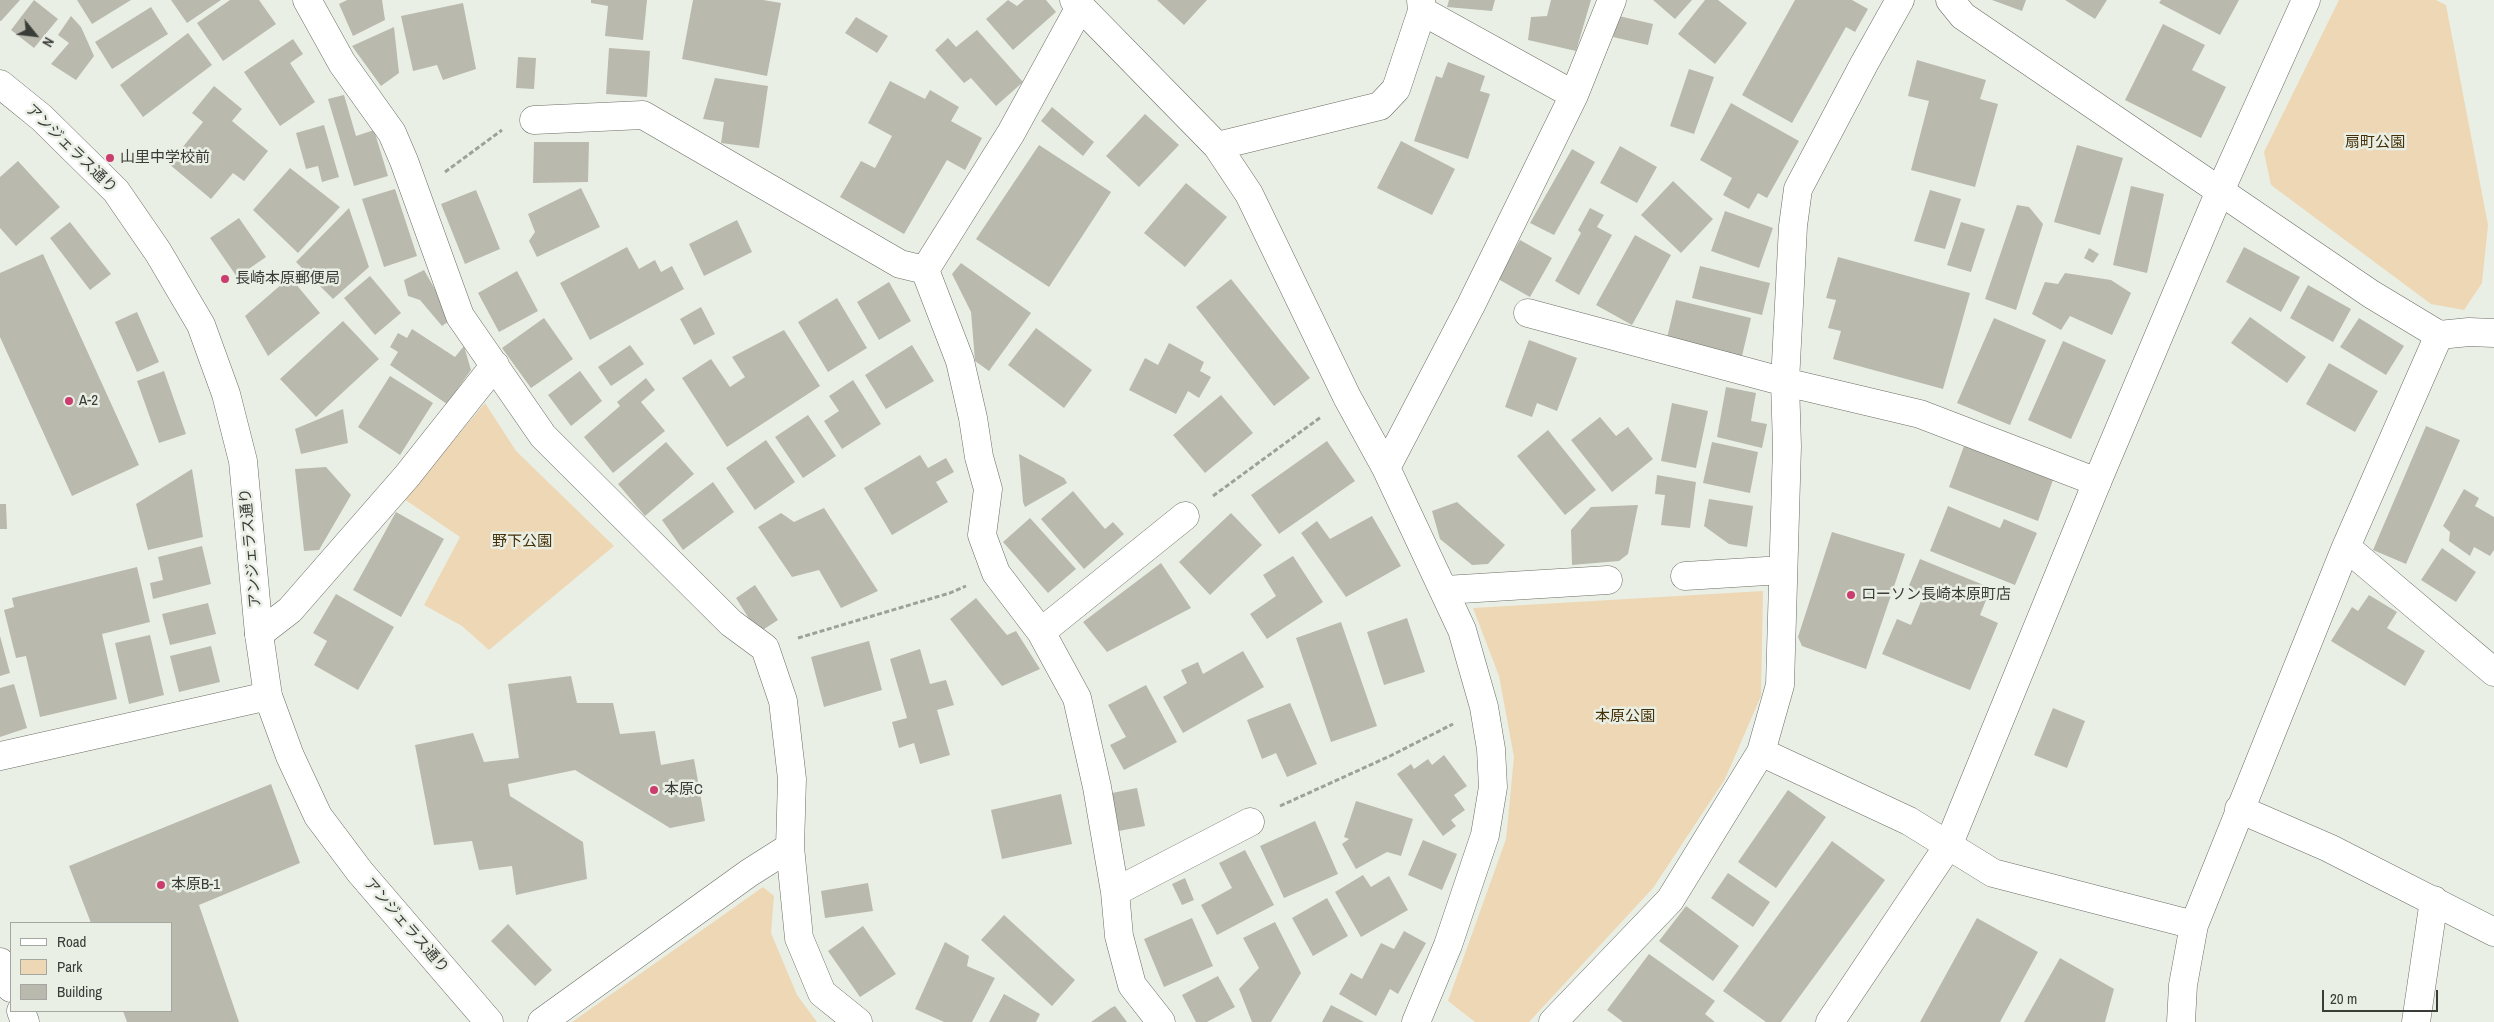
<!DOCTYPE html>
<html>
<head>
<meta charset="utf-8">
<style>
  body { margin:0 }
  #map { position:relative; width:2494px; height:1022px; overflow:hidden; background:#eaefe5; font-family:"Archivo Narrow",sans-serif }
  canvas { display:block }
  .legend { position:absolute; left:10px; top:922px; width:162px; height:90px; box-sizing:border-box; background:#eaefe5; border:1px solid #a4a7a0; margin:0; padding:6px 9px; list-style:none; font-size:15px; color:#3a3c38 }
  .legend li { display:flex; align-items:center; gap:10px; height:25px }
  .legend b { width:25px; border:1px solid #a4a7a0 }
  .north { position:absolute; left:10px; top:10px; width:50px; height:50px; -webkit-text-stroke:4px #eaefe5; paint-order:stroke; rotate:119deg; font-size:14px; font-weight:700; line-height:20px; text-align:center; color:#3a3c38 }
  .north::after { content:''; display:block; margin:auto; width:18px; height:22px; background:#3a3c38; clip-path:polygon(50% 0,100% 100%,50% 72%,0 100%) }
  .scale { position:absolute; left:2322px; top:990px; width:116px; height:22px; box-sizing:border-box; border:2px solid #3a3c38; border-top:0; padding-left:6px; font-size:15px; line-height:18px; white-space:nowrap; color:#3a3c38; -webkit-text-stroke:4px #eaefe5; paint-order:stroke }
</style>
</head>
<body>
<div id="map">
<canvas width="2494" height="1022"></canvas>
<ul class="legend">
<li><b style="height:6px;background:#fff"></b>Road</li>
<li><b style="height:14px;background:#edd7b5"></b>Park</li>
<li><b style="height:14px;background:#b9b9ae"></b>Building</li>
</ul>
<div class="north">N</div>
<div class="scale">20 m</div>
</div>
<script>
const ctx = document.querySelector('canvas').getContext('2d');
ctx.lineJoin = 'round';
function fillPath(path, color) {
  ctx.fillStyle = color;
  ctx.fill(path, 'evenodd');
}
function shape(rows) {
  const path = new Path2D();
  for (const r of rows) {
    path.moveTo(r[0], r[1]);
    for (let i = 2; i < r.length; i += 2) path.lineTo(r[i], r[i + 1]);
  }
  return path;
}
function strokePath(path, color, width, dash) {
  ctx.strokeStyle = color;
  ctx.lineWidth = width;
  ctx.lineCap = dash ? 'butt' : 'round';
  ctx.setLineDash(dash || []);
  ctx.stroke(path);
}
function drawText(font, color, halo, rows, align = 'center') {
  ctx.font = font + ' "Archivo Narrow","Noto Sans JP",sans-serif';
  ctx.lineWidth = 5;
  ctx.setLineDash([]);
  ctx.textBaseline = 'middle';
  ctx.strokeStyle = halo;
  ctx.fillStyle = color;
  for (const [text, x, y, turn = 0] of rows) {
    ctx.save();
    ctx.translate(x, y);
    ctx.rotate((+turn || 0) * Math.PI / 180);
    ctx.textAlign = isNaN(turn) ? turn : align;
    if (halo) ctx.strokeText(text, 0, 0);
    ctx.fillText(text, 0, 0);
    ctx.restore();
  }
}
fillPath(shape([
  [2339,0,2436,0,2446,5,2488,225,2482,283,2464,310,2431,304,2271,185,2264,152],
  [485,403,516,451,614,546,489,650,462,626,424,605,460,537,404,499],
  [1763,591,1761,696,1725,779,1653,888,1529,1022,1475,1022,1448,1001,1506,839,1514,757,1499,676,1473,608],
  [763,887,774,896,771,933,797,995,817,1022,572,1022]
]), '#edd7b5');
fillPath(shape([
  [0,0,20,0,1,21,0,21],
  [34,0,58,19,34,48,11,30],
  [77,0,131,0,92,24],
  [171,0,221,0,187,23],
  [230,0,259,0,276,24,223,61,197,23],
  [347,0,382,0,385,20,353,36,339,4],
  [591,0,647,0,643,40,605,36,608,6,591,3],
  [693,0,763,0,781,3,767,76,682,59],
  [1008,0,1017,6,1024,0,1046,0,1056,12,1013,50,986,19],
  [1157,0,1207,0,1184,25],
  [1449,0,1495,0,1492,11,1447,7],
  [1551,0,1591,0,1576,51,1528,40,1531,17,1547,16],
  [1653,0,1692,0,1675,19],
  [1705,0,1718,0,1747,23,1715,64,1678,34],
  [1795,0,1852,0,1868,9,1855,32,1846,27,1792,123,1742,95],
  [1992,0,2026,0,2022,11],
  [2065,0,2107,0,2095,19],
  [2161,0,2239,0,2220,35,2159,3],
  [463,3,476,69,443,80,437,65,413,71,401,16],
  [151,7,168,34,112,69,95,42],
  [71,16,81,27,94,56,76,80,51,64,69,43,58,35],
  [1619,16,1653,24,1648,45,1613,37],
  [856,17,888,36,877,53,845,33],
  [2163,24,2205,45,2192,70,2226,87,2201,138,2125,100],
  [394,27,399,73,381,86,352,46],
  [977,30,1023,82,996,106,971,78,964,83,935,50,948,38,956,47],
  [188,33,212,65,143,117,120,85],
  [293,39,303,54,290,63,315,102,280,126,244,72],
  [609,48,650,51,647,97,606,94],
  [518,57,536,58,534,89,516,88],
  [1917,60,1986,80,1980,99,1998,104,1975,187,1911,170,1929,101,1908,96],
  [1448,62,1485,76,1480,91,1490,94,1468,159,1414,141,1436,76,1442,78],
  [1689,69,1714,77,1694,134,1670,126],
  [715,78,768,86,759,148,721,143,724,122,703,119],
  [890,81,925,99,930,90,959,107,951,121,982,138,965,170,947,160,904,234,840,197,861,161,875,168,892,136,868,123],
  [214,86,242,109,232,121,268,151,244,181,233,173,211,199,169,164,203,122,192,113],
  [344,95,356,136,374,130,388,176,354,186,328,99],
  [1731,103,1799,141,1767,198,1758,193,1749,209,1723,195,1732,178,1700,160],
  [1052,107,1094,142,1083,156,1041,121],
  [1145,114,1179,145,1139,187,1106,156],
  [324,125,339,177,322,182,318,166,306,169,296,133],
  [1401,141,1455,169,1432,215,1377,188],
  [534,142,589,142,588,182,533,183],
  [1039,145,1111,192,1049,287,976,239],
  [2077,145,2123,158,2100,235,2054,222],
  [1620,146,1657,167,1637,203,1600,183],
  [1572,149,1595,162,1554,235,1530,223],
  [18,161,60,207,16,246,0,228,0,177],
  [290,168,340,207,298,253,253,210],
  [1673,181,1713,219,1681,253,1641,215],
  [1186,183,1227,217,1185,267,1144,233],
  [2131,186,2164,194,2147,273,2113,265],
  [581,188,600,227,537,257,529,241,535,232,528,214],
  [395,189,417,256,384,267,362,199],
  [476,190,500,249,465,264,441,204],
  [1930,190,1961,199,1945,249,1914,241],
  [2017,205,2029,207,2043,224,2016,310,1985,299],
  [349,208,369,267,333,299,296,262],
  [1590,208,1604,215,1597,227,1612,235,1579,295,1555,281,1581,233,1578,230],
  [1725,211,1773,228,1759,268,1711,251],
  [239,218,266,257,237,277,210,238],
  [737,220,752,252,704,276,689,244],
  [70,222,111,274,90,290,50,238],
  [1961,222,1985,229,1971,272,1947,265],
  [1635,235,1671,255,1632,325,1596,305],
  [1520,240,1552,258,1530,297,1498,279],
  [627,247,639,269,655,260,661,272,672,266,684,289,590,340,560,283],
  [2244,247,2300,277,2281,312,2226,282],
  [2089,248,2099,254,2093,263,2084,258],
  [43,254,139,465,72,496,0,337,0,273],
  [1838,257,1970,293,1943,389,1833,359,1841,331,1828,328,1836,300,1826,298],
  [961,263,1031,313,989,371,975,361,971,312,952,274],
  [1700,266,1770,283,1762,315,1692,298],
  [424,270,452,319,442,326,420,300,408,296,404,280],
  [517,271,538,311,499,332,478,293],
  [2065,273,2111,280,2131,293,2112,335,2070,316,2061,330,2032,314,2045,282,2058,284],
  [370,276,401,313,375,335,344,298],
  [290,277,320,313,268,356,245,316],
  [1231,279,1310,378,1274,406,1196,307],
  [889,282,911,321,879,340,857,302],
  [2308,285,2351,309,2333,342,2290,318],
  [837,298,867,348,828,372,798,322],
  [1676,300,1751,318,1742,356,1667,338],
  [701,307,715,334,694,345,680,319],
  [137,312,159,362,137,372,115,322],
  [2250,317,2306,357,2287,383,2231,343],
  [544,318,573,359,531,388,502,348],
  [1994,318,2046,340,2010,425,1957,403],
  [2359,318,2404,346,2386,375,2340,347],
  [343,321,379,359,316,417,280,379],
  [1036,328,1092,370,1064,408,1008,365],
  [412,329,455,357,464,346,471,370,447,404,390,365,398,352,390,347,398,333,407,338],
  [784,330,820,386,727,447,682,378,711,359,730,387,745,377,732,357],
  [1529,340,1577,358,1557,411,1537,403,1532,417,1505,407],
  [2063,341,2106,360,2071,439,2028,420],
  [1169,343,1204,362,1200,371,1211,377,1199,398,1188,391,1176,414,1129,390,1145,358,1158,365],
  [630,345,644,364,611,386,598,367],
  [912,345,934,381,886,409,865,375],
  [2329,363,2378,391,2355,432,2306,404],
  [164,371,186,434,159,443,137,381],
  [580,371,602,401,571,426,548,395],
  [390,376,433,403,400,455,358,427],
  [646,378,655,390,641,402,665,431,613,473,584,437,620,406,617,402],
  [853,380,881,424,842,449,824,421,839,411,829,396],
  [1726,387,1756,393,1751,421,1767,424,1762,448,1717,437],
  [1221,395,1253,433,1205,473,1173,435],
  [1672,403,1708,411,1696,468,1661,461],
  [343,409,348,443,301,454,295,429],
  [808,415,836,456,803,478,775,437],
  [1600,417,1616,436,1628,427,1653,459,1612,492,1571,440],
  [2426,426,2460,440,2406,564,2373,550],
  [1548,430,1596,490,1565,515,1517,456],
  [766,440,795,482,755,510,726,468],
  [1327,441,1355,481,1279,534,1251,495],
  [666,442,694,474,645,516,618,484],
  [1712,442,1758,452,1750,493,1703,483],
  [1964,446,2053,480,2038,521,1949,487],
  [1019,454,1064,478,1067,483,1025,507,1023,502],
  [920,455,928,468,946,458,954,472,936,482,948,502,892,535,864,488],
  [326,467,351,495,319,550,304,551,295,469],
  [192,469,203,537,148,550,136,504],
  [1657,475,1696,482,1690,528,1661,525,1665,495,1655,494],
  [713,482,734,512,683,550,662,520],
  [2464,489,2479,498,2475,506,2494,517,2494,550,2490,556,2474,547,2470,556,2449,541,2450,532,2443,526],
  [1073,491,1105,529,1113,522,1124,534,1084,569,1041,519],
  [1709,499,1753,506,1747,547,1729,544,1704,526],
  [1457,502,1505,545,1488,564,1472,565,1440,539,1432,511],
  [0,504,6,504,7,529,0,529],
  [1638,505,1628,554,1619,561,1572,565,1571,530,1591,507],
  [1948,506,2000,528,2004,519,2037,533,2015,585,1930,551],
  [824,508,878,591,841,608,819,570,792,577,758,527,781,513,794,522],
  [396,512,444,539,401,617,353,590],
  [1231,513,1262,545,1210,595,1179,562],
  [1372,516,1401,566,1346,597,1301,533,1317,521,1330,539],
  [1030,518,1076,569,1048,593,1003,542],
  [1832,532,1905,554,1866,669,1802,646,1798,637],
  [202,546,211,584,153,599,150,583,163,580,158,557],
  [2442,548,2476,572,2456,602,2421,580],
  [1293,556,1323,602,1267,639,1250,614,1276,596,1263,575],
  [1920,559,1991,588,1980,615,1998,623,1970,690,1882,654,1897,619,1911,625,1924,594,1908,588],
  [1161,563,1191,608,1107,652,1083,622],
  [137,567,150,622,102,634,117,699,40,717,26,656,16,658,4,610,14,607,12,598],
  [755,585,778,620,758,633,736,598],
  [336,594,394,627,358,690,314,665,327,641,313,633],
  [2369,595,2397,612,2387,628,2425,651,2405,686,2331,641,2352,607,2358,611],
  [976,598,1007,635,1016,631,1040,669,1002,686,950,619],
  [208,603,216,634,170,645,162,614],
  [1407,618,1425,672,1384,685,1367,632],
  [1341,622,1377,726,1331,742,1296,638],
  [150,635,164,695,129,704,115,643],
  [0,636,10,673,0,676],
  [869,641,882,690,824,707,811,657],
  [211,646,220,682,179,692,170,656],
  [920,649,930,684,946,680,954,705,937,710,950,755,920,764,914,743,899,748,892,722,907,718,890,659],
  [1243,651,1264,687,1183,733,1163,697,1187,683,1181,670,1198,662,1203,674],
  [571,676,577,703,613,703,620,734,655,731,661,765,694,759,705,821,670,828,575,770,508,784,510,796,583,842,587,879,516,895,512,866,479,870,472,841,434,845,415,745,473,733,484,762,519,758,508,684],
  [14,684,27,728,0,737,0,688],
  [1146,685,1177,742,1124,770,1110,745,1126,737,1108,705],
  [1290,703,1317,764,1287,777,1276,753,1262,759,1247,720],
  [2053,708,2085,721,2067,768,2034,755],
  [1444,755,1467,786,1454,795,1465,810,1451,820,1456,826,1443,836,1397,774,1411,764,1414,769,1428,759,1432,765],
  [271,784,300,863,199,905,239,1022,127,1022,123,1011,171,1011,171,923,91,923,69,866],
  [1137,788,1145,826,1119,831,1112,793],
  [1788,790,1826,817,1776,888,1738,862],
  [1061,794,1072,844,1002,859,991,810],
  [1356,801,1413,819,1401,856,1387,852,1356,869,1342,844,1349,839,1344,837],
  [1315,821,1338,874,1284,898,1260,846],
  [1423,840,1457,854,1442,890,1408,875],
  [1832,841,1885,880,1781,1022,1766,1022,1723,991],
  [1245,850,1274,905,1217,935,1201,905,1232,888,1219,863],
  [1728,873,1770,902,1753,927,1711,898],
  [1363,875,1371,887,1389,876,1408,910,1361,937,1335,892],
  [1185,878,1194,900,1182,905,1172,884],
  [868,883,873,911,825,918,821,891],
  [1327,898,1348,936,1313,956,1292,918],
  [1686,906,1739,946,1713,981,1659,941],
  [1004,915,1075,980,1052,1006,981,940],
  [1192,918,1213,966,1164,987,1144,939],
  [1977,918,2038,952,2000,1022,1920,1022],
  [1275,922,1301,973,1271,1022,1252,1022,1239,989,1259,968,1243,938],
  [508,924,552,970,535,986,491,941],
  [863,926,896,974,860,997,828,951],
  [1404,931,1426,943,1398,994,1390,989,1376,1016,1339,994,1351,973,1362,979,1381,943,1394,949],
  [945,942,969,956,967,966,995,978,972,1022,944,1022,915,1009],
  [1649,954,1715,1001,1705,1014,1715,1022,1623,1022,1607,1010],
  [2060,958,2114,989,2105,1022,2024,1022],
  [1218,976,1235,1007,1207,1022,1196,1022,1182,995],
  [1004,994,1040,1014,1036,1022,989,1022],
  [1331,1005,1364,1022,1322,1022],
  [1115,1006,1127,1022,1091,1022,1111,1008]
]), '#b9b9ae');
const street = shape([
  [307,0,342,63,392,133,404,161,460,316,543,436,731,623,765,648,783,701,792,779,790,847,799,938,822,993,858,1022],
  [1074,0,1217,146,1249,194,1347,397,1386,468,1462,630,1484,707,1491,749,1493,787,1485,835,1448,945,1416,1022],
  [1950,0,1963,16,2371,294,2439,335,2469,332,2494,333],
  [1080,7,1011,133,925,270,960,361,973,418,979,457,988,489,982,535,996,573,1041,632,1077,698,1097,787,1115,892,1119,936,1132,985,1161,1022],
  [1422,11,1574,95],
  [534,120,643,115,900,264,925,270],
  [1217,146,1380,106,1396,89,1422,11,1421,0],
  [1528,313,1785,382,1920,414,2097,482],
  [1386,468,1471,305,1574,95,1612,0],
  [2346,547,2494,672],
  [1685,576,1783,570],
  [1445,590,1608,580],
  [1041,632,1185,516],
  [259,634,290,610,407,476,495,365],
  [1761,752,1909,821,1993,873,2194,925],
  [0,756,268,696],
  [2239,809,2329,848,2494,932],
  [1115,892,1250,822],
  [542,1022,749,873,790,847],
  [1553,1022,1670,900,1761,752,1780,685,1787,446,1785,382,1793,226,1798,189,1864,64,1900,0],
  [2181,1022,2183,985,2194,925,2346,547,2439,335],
  [2416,1022,2434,900]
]);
const secondary = shape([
  [0,84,42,118,116,191,158,252,201,325,226,394,243,461,259,634,268,696,290,756,318,816,360,872,489,1022],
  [0,962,11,988],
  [21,1011,25,1022],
  [1830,1022,1948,846,2097,482,2220,191,2306,0]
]);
strokePath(street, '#6a6e65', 29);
strokePath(secondary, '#6a6e65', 29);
strokePath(shape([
  [445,172,502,130],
  [1213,496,1321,417],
  [798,638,950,593,966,586],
  [1280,806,1390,756,1453,724]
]), '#9ea19a', 3, [5, 2.5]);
strokePath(street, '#fff', 28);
strokePath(secondary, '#fff', 28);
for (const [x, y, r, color] of [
  [110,158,5,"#ca3d6e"],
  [225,279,5,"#ca3d6e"],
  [69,401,5,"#ca3d6e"],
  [1851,595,5,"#ca3d6e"],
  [654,790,5,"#ca3d6e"],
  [161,885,5,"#ca3d6e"]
]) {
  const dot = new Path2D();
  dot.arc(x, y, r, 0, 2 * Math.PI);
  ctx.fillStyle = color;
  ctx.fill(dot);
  strokePath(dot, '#eaefe5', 2);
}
drawText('15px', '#452f05', '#eaefe5', [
  ["扇町公園",2375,143],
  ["野下公園",522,542],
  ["本原公園",1625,717]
]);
drawText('15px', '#3a3c38', '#eaefe5', [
  ["アンジェラス通り",71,149,44],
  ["アンジェラス通り",251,548,-95],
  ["アンジェラス通り",406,926,49]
]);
drawText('15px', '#3a3c38', '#eaefe5', [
  ["山里中学校前",120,158],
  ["長崎本原郵便局",235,279],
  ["A-2",79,401],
  ["ローソン長崎本原町店",1861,595],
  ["本原C",664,790],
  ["本原B-1",171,885]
], 'left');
</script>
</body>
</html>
